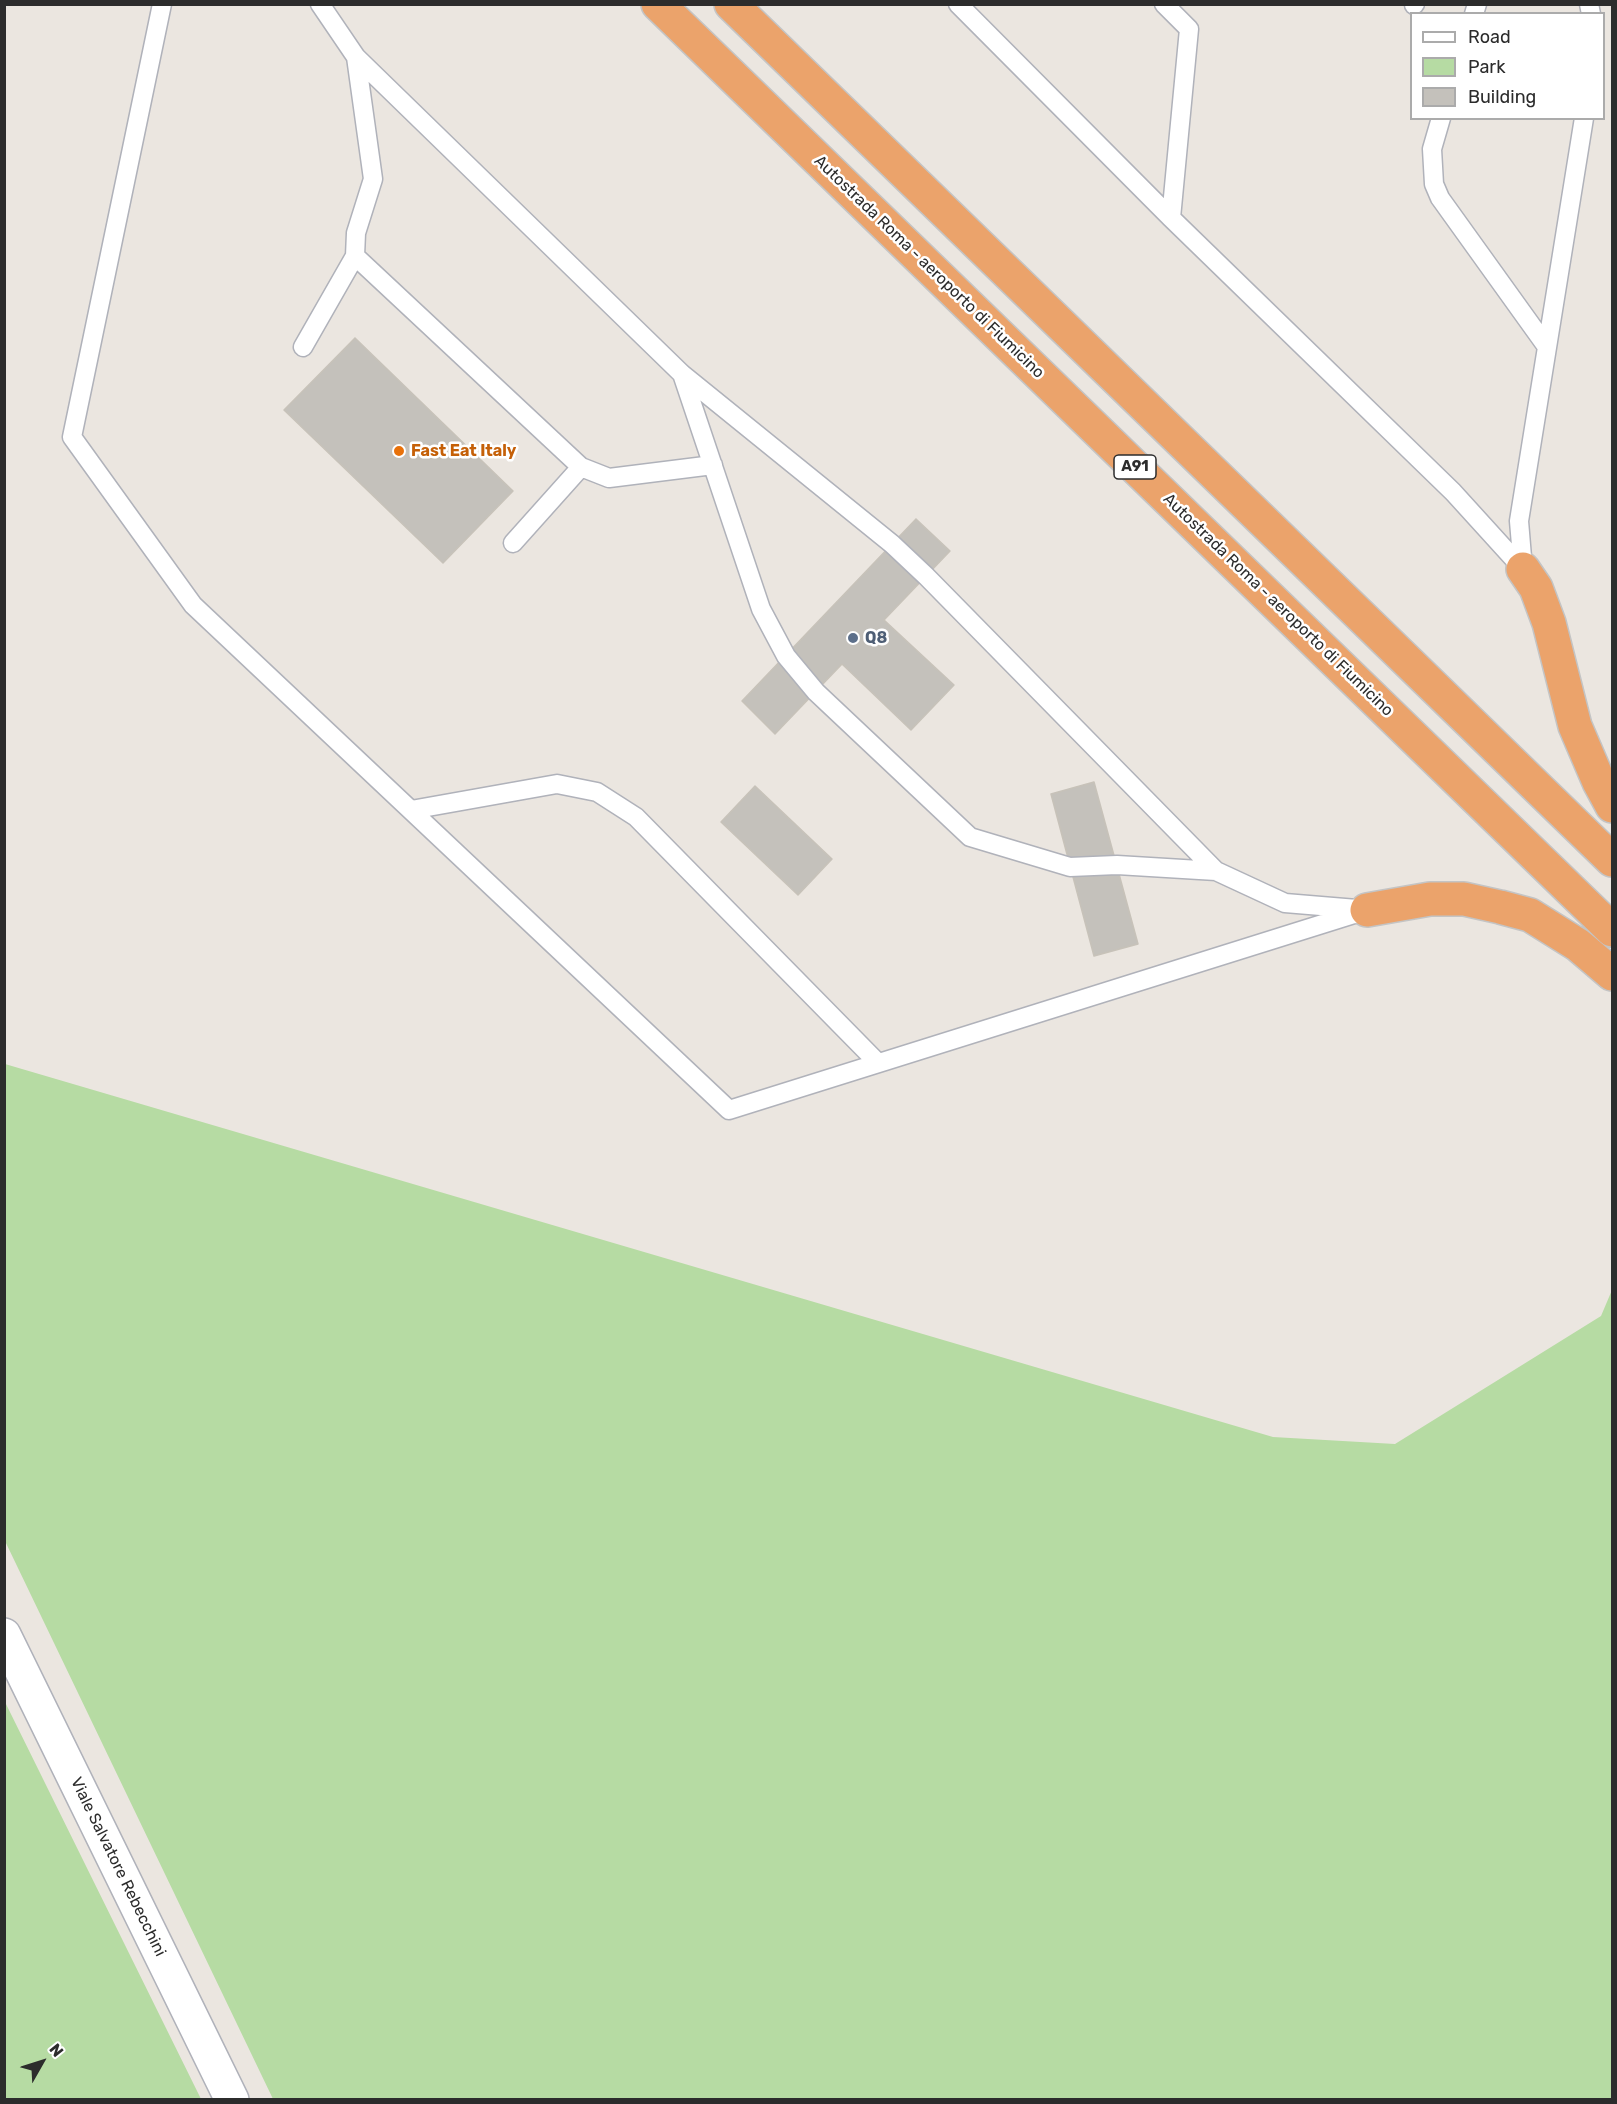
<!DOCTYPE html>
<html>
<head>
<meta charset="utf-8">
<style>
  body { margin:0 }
  #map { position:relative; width:1617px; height:2104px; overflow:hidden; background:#ebe6e0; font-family:Rubik,sans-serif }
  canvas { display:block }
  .frame { position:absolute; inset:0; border:6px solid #2c2c2c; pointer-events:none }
  .legend { position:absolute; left:1410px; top:12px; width:195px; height:108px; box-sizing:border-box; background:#fff; border:2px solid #ababab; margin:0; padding:8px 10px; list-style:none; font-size:18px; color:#2c2c2c }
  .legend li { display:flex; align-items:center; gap:12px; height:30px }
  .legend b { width:30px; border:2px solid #ababab }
  .north { position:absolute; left:12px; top:2032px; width:60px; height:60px; -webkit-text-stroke:4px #fff; paint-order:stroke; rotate:51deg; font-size:16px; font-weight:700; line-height:24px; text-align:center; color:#2c2c2c }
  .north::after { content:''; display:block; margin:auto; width:21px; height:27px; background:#2c2c2c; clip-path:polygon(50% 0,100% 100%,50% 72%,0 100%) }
</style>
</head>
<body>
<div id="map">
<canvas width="1617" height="2104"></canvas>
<div class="frame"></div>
<ul class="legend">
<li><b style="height:8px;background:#fff"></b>Road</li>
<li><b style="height:16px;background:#b6dba3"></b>Park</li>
<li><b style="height:16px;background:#c4c1bb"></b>Building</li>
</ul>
<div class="north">N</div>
</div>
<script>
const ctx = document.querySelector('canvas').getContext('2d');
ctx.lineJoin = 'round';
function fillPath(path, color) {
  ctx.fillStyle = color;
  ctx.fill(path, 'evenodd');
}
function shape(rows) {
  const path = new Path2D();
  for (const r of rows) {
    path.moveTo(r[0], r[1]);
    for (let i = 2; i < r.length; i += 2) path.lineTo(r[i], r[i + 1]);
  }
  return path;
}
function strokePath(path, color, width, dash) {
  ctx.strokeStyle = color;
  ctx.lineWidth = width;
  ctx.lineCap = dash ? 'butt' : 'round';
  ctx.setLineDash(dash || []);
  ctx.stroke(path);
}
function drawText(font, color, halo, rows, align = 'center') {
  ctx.font = font + ' Rubik,sans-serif';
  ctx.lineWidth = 5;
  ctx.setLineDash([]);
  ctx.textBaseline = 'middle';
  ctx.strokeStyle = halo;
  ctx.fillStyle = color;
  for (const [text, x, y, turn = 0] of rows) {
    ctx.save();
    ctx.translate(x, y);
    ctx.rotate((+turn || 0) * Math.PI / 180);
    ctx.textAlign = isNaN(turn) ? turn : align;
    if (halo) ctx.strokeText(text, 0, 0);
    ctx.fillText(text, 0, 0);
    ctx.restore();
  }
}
fillPath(shape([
  [5,1064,1273,1437,1395,1444,1601,1316,1612,1290,1612,2099,273,2099,5,1541],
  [4,1702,5,1702,201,2099,5,2099]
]), '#b6dba3');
const building = shape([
  [355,338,513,491,443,563,284,410,355,338],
  [916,519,950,551,884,620,954,685,911,730,842,664,775,734,742,701,916,519],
  [1094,782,1138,944,1094,956,1051,794,1094,782],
  [755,786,832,859,798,895,721,822,755,786]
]);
fillPath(building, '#c4c1bb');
strokePath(building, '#c7c2b9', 1.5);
const service = shape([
  [162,4,72,437,193,605,729,1110,1367,910],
  [320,4,356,57,682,374,892,544,926,576,1216,871,1285,903,1357,909],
  [958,4,1171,218,1453,492,1523,569],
  [1164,4,1189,29,1171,218],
  [1589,4,1591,14],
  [1414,5,1415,4],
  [1474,14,1477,4],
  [356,57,373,179,356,233,355,256,581,467,609,478,713,465],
  [1441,118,1432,149,1434,184,1440,198,1547,347],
  [303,347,355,256],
  [682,374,761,609,786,656,816,692,970,837,1070,867,1117,865,1216,871],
  [513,543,581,467],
  [1523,569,1519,521,1584,118],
  [411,810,557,784,597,792,636,817,878,1063]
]);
const minor = shape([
  [4,1635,232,2100]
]);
const motorway = shape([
  [658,4,1612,930],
  [731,4,1612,860],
  [1523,569,1536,588,1549,623,1575,726,1599,782,1612,806],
  [1367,910,1430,899,1464,899,1500,907,1530,915,1578,945,1612,974]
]);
strokePath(service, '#b0b2ba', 21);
strokePath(minor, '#b0b2ba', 36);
strokePath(motorway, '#c4c4c4', 36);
strokePath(service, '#fff', 18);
strokePath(minor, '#fff', 33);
strokePath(motorway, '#eba36b', 33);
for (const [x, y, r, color] of [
  [399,451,6,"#e8710a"],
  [853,638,6,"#5c6f8a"]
]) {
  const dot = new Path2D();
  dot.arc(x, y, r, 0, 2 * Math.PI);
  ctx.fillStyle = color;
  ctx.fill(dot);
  strokePath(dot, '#fff', 2);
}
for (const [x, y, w] of [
  [1135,467,42]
]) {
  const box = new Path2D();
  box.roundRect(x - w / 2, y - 12, w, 24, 4.5);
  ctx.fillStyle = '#fff';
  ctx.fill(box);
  strokePath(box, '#2c2c2c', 1.5);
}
drawText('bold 15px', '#2c2c2c', null, [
  ["A91",1135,467]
]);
drawText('16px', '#2c2c2c', '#fff', [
  ["Autostrada Roma - aeroporto di Fiumicino",929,267,44],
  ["Autostrada Roma - aeroporto di Fiumicino",1278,605,44],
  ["Viale Salvatore Rebecchini",118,1867,64]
]);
drawText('bold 16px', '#c56008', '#fff', [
  ["Fast Eat Italy",411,451]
], 'left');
drawText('bold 16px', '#4e5e75', '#fff', [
  ["Q8",865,638]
], 'left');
</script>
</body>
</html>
